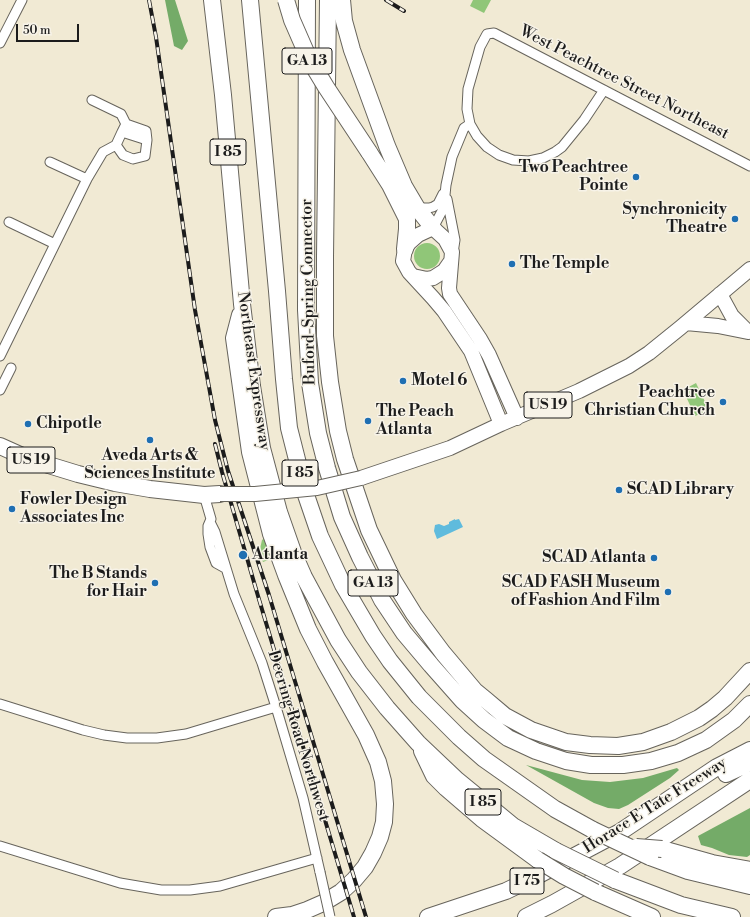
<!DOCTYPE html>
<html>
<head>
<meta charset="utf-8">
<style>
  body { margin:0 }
  #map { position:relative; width:750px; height:917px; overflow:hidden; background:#f1ead4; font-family:"Libre Bodoni",serif }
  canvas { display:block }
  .scale { position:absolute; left:16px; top:24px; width:63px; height:18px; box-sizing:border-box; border:2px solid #1c1c1c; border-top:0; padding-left:5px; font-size:12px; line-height:14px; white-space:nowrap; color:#1c1c1c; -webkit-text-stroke:3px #f7f3e8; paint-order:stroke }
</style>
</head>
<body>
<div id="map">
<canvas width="750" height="917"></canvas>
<div class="scale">50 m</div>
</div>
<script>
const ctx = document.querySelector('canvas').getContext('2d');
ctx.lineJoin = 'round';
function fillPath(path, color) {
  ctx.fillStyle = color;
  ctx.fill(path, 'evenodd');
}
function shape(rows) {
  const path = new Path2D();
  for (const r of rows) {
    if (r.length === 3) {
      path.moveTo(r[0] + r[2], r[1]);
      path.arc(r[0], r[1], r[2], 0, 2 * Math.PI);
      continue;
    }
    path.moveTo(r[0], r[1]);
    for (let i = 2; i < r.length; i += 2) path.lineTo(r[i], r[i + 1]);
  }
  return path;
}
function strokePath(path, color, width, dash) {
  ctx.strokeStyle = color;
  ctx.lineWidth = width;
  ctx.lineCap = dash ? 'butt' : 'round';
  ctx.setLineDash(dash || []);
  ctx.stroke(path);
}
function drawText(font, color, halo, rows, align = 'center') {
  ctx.font = font + ' "Libre Bodoni",serif';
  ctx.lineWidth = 3;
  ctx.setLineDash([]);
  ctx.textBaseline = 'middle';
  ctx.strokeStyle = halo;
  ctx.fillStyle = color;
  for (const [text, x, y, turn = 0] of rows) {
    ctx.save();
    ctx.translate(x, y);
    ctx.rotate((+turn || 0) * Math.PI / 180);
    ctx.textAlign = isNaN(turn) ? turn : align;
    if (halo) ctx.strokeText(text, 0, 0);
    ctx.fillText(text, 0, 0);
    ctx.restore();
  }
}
fillPath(shape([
  [473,0,491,0,484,13,470,6],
  [427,256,13],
  [696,383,709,410,695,416,683,390],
  [268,536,276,557,263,562,259,553,262,540]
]), '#90c678');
fillPath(shape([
  [165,0,175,0,188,41,182,50,174,46],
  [526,765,582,780,610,782,643,778,677,768,679,770,670,778,628,805,619,809,608,808,594,803],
  [750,808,750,855,747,857,729,855,712,848,701,845,698,836]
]), '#74ab68');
fillPath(shape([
  [455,519,455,520,459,519,463,527,437,539,434,531,435,525,439,524,444,526,449,524,449,522]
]), '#5fbbdd');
const street = shape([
  [0,43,22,0],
  [604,90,584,120,562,147,555,152,543,158,529,161,513,160,499,155,487,147,477,136,470,124,467,109,468,89,480,47,487,34,494,33,750,166],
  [92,100,121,114,126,124],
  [116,145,123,155,133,159,145,156,147,140],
  [50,162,87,179],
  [447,199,455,240,453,253],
  [417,208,429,208,433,207,438,204,443,194],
  [9,222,55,244],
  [433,228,442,211,444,205,446,185,452,157,464,128,470,124],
  [0,356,87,179,103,152,116,145,122,132,126,124,146,131,147,140,122,132],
  [0,390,11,368],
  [204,495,211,519,208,526,208,534,210,547,216,563,225,568],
  [210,522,215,532,234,594,262,663,276,707,303,798,320,872],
  [0,704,83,730,104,735,127,738,157,738,186,734,276,707],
  [0,846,120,883,161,890,190,890,220,886,317,858]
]);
const primary = shape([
  [413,276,427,279,433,278,444,271,451,261],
  [720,294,732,316,748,332],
  [686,323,718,326,748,332],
  [501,424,471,351,444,311,433,298,409,272,403,261,405,249,409,243,418,235,433,228,445,239,452,252,449,288,450,294,480,339,489,355,517,418],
  [361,478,450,448,501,424,579,391,629,366,649,353,680,328,750,269]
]);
const highway = shape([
  [212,0,223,95,242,304,252,386,262,448,279,512,293,552,304,577,338,640,359,672,387,708,418,743,457,780,513,826,556,851],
  [250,0,277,291,284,379,289,428,306,495,320,536,343,585,373,636,390,661,419,697,459,737,484,759,555,809,593,830],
  [307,0,306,310,310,383,318,433,327,468,342,517,360,557,382,600,404,633,431,665,462,700,484,720,508,738,536,751,566,761,591,765,623,765,651,761,678,753,706,740,734,720,750,704],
  [328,0,325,257,325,336,330,382,338,431,345,459,369,530,393,580,414,614,443,653,475,691,486,700,505,716,531,730,566,742,590,745,618,746,643,742,671,732,699,718,712,709,725,698,750,671],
  [342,0,344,21,352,50,387,146,404,186,417,208,433,228],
  [369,152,390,185,407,219,407,229,405,249],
  [240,315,234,338,250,452,271,534,286,575,308,629,325,662,366,735,378,762,383,781,385,804,384,822,380,837,373,853,365,867,354,880,341,892,323,903,307,910,292,915,276,917],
  [0,446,29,459,78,474,115,483,150,489,204,495,220,494],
  [422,751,434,776,446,788,482,819,538,860],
  [726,774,750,763],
  [662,849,712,863,750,870],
  [650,857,688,871,750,886],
  [615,880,681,905,732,917],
  [595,892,652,917],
  [428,917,506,891,533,878,620,832,717,767,750,750],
  [526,917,552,904,620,866,750,780]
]);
strokePath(street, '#67645c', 11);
strokePath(primary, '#67645c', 16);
strokePath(highway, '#67645c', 18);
strokePath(street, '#fff', 9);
strokePath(primary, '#fff', 14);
strokePath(highway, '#fff', 16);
const rail = shape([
  [149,0,156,37,195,310,215,420,228,471,269,595,366,917],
  [386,0,404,11],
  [215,444,222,472,258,596,354,917]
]);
strokePath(rail, '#1c1c1c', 4);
strokePath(rail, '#f7f3e8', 2.5, [8]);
const streetBridge = shape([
  [320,872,330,917]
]);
const primaryBridge = shape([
  [220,494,255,494,317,488,361,478]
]);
const highwayBridge = shape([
  [286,0,292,20,309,59,326,87,369,152],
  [593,830,650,857],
  [636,847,662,849],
  [556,851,615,880],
  [538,860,564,876,595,892]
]);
strokePath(streetBridge, '#67645c', 11, []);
strokePath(primaryBridge, '#67645c', 16, []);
strokePath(highwayBridge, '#67645c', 18, []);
strokePath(streetBridge, '#fff', 9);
strokePath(primaryBridge, '#fff', 14);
strokePath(highwayBridge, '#fff', 16);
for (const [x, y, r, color] of [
  [636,177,4,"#1f6fb2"],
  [735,219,4,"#1f6fb2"],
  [512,264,4,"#1f6fb2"],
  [403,381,4,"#1f6fb2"],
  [723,402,4,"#1f6fb2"],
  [368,421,4,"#1f6fb2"],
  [28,424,4,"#1f6fb2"],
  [150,440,4,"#1f6fb2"],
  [619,490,4,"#1f6fb2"],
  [12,509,4,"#1f6fb2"],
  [243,555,5,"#1f6fb2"],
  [654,558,4,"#1f6fb2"],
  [155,583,4,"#1f6fb2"],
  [668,592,4,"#1f6fb2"]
]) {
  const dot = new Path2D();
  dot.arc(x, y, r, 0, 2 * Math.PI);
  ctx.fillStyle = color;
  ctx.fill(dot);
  strokePath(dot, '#f7f3e8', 1.5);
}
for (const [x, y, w] of [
  [307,61,50],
  [228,152,36],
  [548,405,48],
  [31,460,48],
  [300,473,36],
  [373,583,50],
  [483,802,36],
  [527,881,34]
]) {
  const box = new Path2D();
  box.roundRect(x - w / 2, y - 13, w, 26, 3);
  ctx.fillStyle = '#f7f3e8';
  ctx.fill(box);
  strokePath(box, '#1c1c1c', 1);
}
drawText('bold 15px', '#1c1c1c', null, [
  ["GA 13",307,61],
  ["I 85",228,152],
  ["US 19",548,405],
  ["US 19",31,460],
  ["I 85",300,473],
  ["GA 13",373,583],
  ["I 85",483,802],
  ["I 75",527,881]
]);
drawText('16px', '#1c1c1c', '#f7f3e8', [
  ["West Peachtree Street Northeast",624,83,27],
  ["Buford-Spring Connector",309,292,-91],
  ["Northeast Expressway",253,371,82],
  ["Deering Road Northwest",298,736,73],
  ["Horace E Tate Freeway",655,806,-32]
]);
drawText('bold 16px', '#1c1c1c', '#f7f3e8', [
  ["Two Peachtree",628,168,"right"],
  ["Pointe",628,186,"right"],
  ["Synchronicity",727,210,"right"],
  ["Theatre",727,228,"right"],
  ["The Temple",520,264],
  ["Motel 6",411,381],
  ["Peachtree",715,393,"right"],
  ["Christian Church",715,411,"right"],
  ["The Peach",376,412],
  ["Atlanta",376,430],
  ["Chipotle",36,424],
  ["Aveda Arts &",150,456,"center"],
  ["Sciences Institute",150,474,"center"],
  ["SCAD Library",627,490],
  ["Fowler Design",20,500],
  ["Associates Inc",20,518],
  ["Atlanta",252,555],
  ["SCAD Atlanta",646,558,"right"],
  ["The B Stands",147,574,"right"],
  ["for Hair",147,592,"right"],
  ["SCAD FASH Museum",660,583,"right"],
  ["of Fashion And Film",660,601,"right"]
], 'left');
</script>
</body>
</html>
